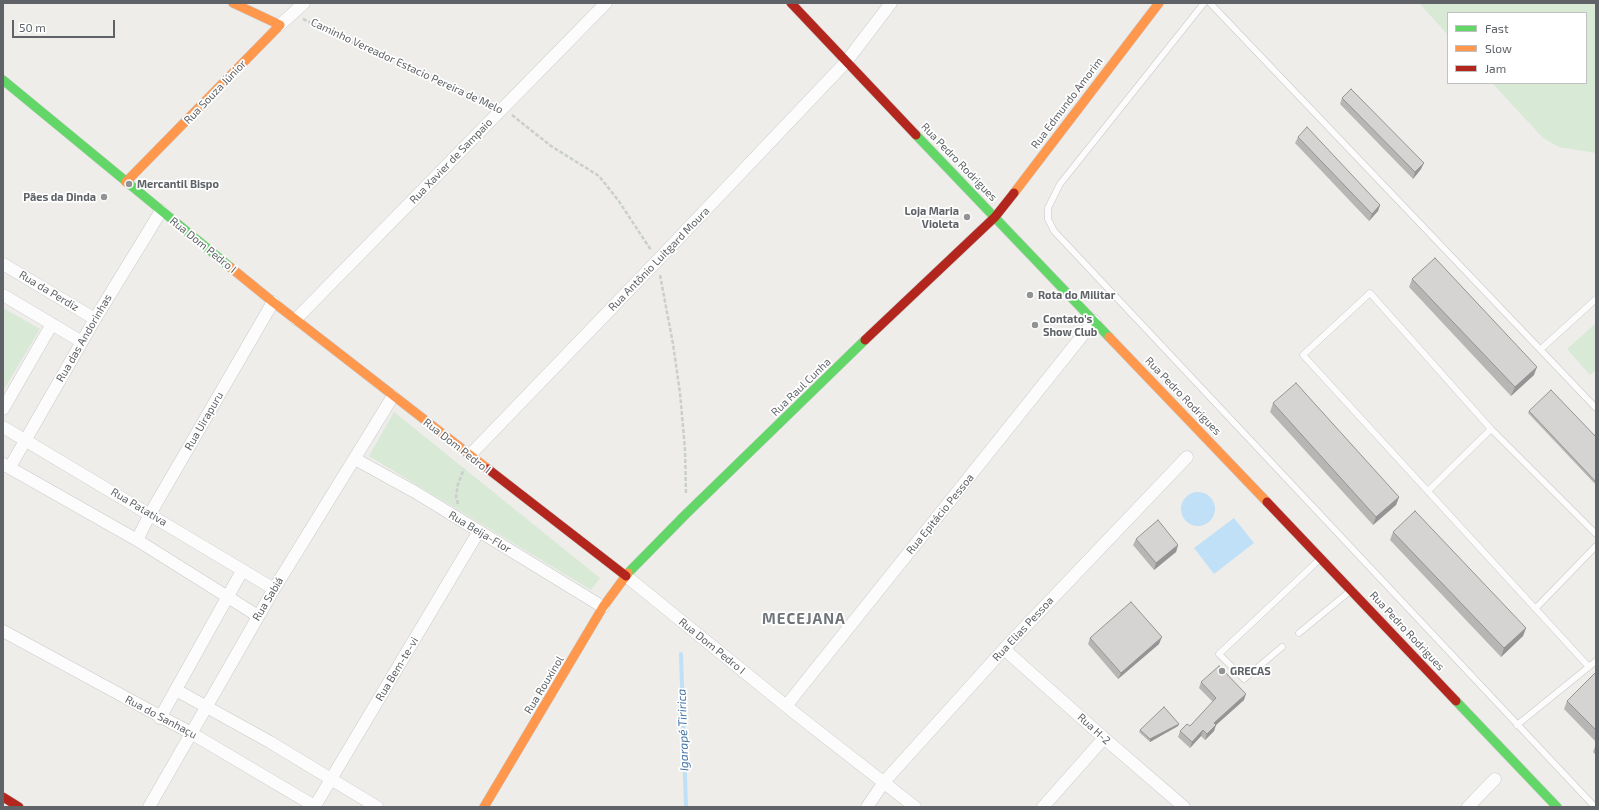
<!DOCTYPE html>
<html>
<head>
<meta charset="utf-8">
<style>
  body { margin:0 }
  #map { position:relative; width:1599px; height:810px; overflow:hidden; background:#eeedea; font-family:"Exo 2",sans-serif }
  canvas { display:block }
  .frame { position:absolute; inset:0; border:4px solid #5f6367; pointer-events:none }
  .legend { position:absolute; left:1447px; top:12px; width:140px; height:72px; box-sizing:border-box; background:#fff; border:1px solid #bfc1c2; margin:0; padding:5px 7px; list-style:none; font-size:12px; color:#5f6367 }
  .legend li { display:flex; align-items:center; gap:8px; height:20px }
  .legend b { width:20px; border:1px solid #bfc1c2 }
  .scale { position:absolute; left:12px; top:20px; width:103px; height:18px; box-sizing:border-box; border:2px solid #5f6367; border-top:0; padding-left:5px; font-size:12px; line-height:14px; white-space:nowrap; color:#5f6367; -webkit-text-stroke:3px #fff; paint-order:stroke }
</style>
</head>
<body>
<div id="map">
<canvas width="1599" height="810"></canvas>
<div class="frame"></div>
<ul class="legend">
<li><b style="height:5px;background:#63d668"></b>Fast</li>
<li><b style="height:5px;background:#ff974d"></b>Slow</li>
<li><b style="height:5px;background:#b3261e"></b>Jam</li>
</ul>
<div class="scale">50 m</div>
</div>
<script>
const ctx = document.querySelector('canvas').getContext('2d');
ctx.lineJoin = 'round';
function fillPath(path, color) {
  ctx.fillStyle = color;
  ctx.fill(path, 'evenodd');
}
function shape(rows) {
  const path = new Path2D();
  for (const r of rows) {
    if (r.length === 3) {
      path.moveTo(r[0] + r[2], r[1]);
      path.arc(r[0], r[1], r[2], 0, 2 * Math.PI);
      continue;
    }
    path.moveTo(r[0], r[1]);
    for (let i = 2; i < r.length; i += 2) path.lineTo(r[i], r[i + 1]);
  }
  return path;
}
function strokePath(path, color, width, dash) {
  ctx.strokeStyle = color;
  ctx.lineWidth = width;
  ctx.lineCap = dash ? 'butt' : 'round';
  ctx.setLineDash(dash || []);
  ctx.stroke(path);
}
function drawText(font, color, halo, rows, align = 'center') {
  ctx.font = font + ' "Exo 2",sans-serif';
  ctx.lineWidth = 3.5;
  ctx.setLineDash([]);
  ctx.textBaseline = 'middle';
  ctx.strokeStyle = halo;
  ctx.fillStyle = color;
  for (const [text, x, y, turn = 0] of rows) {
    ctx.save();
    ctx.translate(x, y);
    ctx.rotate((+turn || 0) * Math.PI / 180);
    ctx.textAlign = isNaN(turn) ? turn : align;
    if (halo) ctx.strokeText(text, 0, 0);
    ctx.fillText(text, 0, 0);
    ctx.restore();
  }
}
fillPath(shape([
  [1419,3,1596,3,1596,153,1559,147,1543,138,1492,83,1586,83,1586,13,1448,13,1448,35],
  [3,308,40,329,3,391],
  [1596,323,1596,370,1590,375,1567,349],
  [394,412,600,578,591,590,369,456]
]), '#d8e9d6');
fillPath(shape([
  [1198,509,17],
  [1234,518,1254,543,1214,574,1194,548]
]), '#c0e0f7');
strokePath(shape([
  [681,654,686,807]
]), '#c0e0f7', 4);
const lane = shape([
  [1204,3,1060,184,1048,208,1048,219,1054,231,1595,807],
  [1210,3,1596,408],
  [1541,349,1596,299],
  [1428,491,1491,429],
  [1536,608,1596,546],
  [1299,633,1349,592],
  [1282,647,1244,679,1219,654,1320,559],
  [1589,667,1303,355,1370,293,1491,429,1596,534],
  [1517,725,1596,661]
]);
const street = shape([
  [280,25,304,3],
  [3,264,95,319],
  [3,295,82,342],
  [296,319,606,3],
  [3,409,52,324],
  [3,427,274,589],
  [470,455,658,260,846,62,891,3],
  [355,459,415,492,603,607],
  [3,464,137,540,258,616],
  [10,467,95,319,161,211],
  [137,540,150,514,273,302],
  [626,576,796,714,915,807],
  [3,631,191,733,316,807],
  [1004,649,1104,738,1184,807],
  [176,690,270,742,377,807],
  [786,706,1094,321],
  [160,718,242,571],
  [315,806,479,531],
  [149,807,274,589,393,396],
  [867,807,884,782,1004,649,1187,457],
  [1043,807,1104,738],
  [1468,807,1495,779]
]);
const fast = shape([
  [3,80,230,267],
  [916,135,1109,337],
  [628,573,686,514,865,340],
  [1456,701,1557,807]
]);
const slow = shape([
  [126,182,280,25,233,3],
  [1014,193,1159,3],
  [230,267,273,302,488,469],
  [1109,337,1267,502],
  [484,807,603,607,628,573]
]);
const jam = shape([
  [791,3,916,135],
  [865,340,995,217,1014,193],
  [488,469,626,576],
  [1267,502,1456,701],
  [3,797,19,807]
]);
strokePath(lane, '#c9c9c9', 7);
strokePath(street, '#c9c9c9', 13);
strokePath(fast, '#cbcbcb', 10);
strokePath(slow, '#cbcbcb', 10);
strokePath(jam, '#cbcbcb', 10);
strokePath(shape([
  [303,19,352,42,492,103],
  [512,115,551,146,599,176,618,200,651,250],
  [660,275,673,344,680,393,685,449,686,494],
  [458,504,456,497,458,484,464,469]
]), '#cacecc', 2.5, [4, 2]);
strokePath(lane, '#fcfcfc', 6);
strokePath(street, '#fcfcfc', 12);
strokePath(fast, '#63d668', 9);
strokePath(slow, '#ff974d', 9);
strokePath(jam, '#b3261e', 9);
fillPath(shape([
  [1342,98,1421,169,1413,179,1340,104],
  [1298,137,1380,205,1378,211,1369,221,1295,143],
  [1412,279,1534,375,1511,396,1409,287],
  [1273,403,1399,497,1396,505,1373,525,1270,412],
  [1529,411,1596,437,1596,485,1528,413],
  [1393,532,1526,628,1523,636,1501,657,1390,540],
  [1136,539,1178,545,1176,552,1154,570,1133,545],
  [1090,638,1159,644,1118,679,1088,644],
  [1596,672,1596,742,1564,709,1567,701],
  [1201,682,1244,700,1216,725,1214,731,1205,740,1201,736,1190,748,1178,737,1180,731,1190,726,1213,702,1199,688],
  [1179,724,1178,726,1150,742,1139,732,1140,730],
  [1596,744,1596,755,1593,752]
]), '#b7b6b5');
fillPath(shape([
  [1424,163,1421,169,1413,179,1415,172],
  [1380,205,1378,211,1369,221,1372,214],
  [1537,367,1534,375,1511,396,1515,387],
  [1399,497,1396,505,1373,525,1376,517],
  [1178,545,1176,552,1154,570,1156,563],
  [1526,628,1523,636,1501,657,1504,648],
  [1162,637,1159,644,1118,679,1121,673],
  [1246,694,1244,700,1216,725,1214,731,1205,740,1207,734,1214,723],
  [1179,724,1178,726,1150,742,1150,739],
  [1203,730,1201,736,1190,748,1192,742]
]), '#959494');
const building = shape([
  [1351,89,1424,163,1415,172,1342,98,1351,89],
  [1307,127,1380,205,1372,214,1298,137,1307,127],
  [1435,258,1537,367,1515,387,1412,279,1435,258],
  [1296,383,1399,497,1376,517,1273,403,1296,383],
  [1551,390,1596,437,1596,482,1529,411,1551,390],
  [1415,511,1526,628,1504,648,1393,532,1415,511],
  [1158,520,1178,545,1156,563,1136,539,1158,520],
  [1131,602,1162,637,1121,673,1090,638,1131,602],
  [1219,666,1246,694,1214,723,1216,725,1207,734,1203,730,1192,742,1180,731,1187,724,1190,726,1216,698,1201,682,1219,666],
  [1596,672,1596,730,1567,701,1596,672],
  [1164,707,1179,724,1150,739,1140,730,1164,707]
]);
fillPath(building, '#d5d4d3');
strokePath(building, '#959494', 1);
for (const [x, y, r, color] of [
  [129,184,4,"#919395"],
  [104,197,4,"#919395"],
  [967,217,4,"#919395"],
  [1030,295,4,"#919395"],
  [1035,325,4,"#919395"],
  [1222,671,4,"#919395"]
]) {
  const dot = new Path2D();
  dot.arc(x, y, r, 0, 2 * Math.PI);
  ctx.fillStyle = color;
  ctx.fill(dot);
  strokePath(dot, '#fff', 1.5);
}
drawText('11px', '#5f6367', '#fff', [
  ["Caminho Vereador Estacio Pereira de Melo",407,66,25],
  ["Rua Souza Júnior",215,92,-46],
  ["Rua Edmundo Amorim",1067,103,-53],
  ["Rua Xavier de Sampaio",451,161,-46],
  ["Rua Pedro Rodrigues",959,162,46],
  ["Rua Dom Pedro I",203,245,39],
  ["Rua Antônio Luitgard Moura",659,259,-46],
  ["Rua da Perdiz",49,291,31],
  ["Rua das Andorinhas",84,338,-60],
  ["Rua Raul Cunha",801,387,-44],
  ["Rua Pedro Rodrigues",1183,396,46],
  ["Rua Uirapuru",204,421,-60],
  ["Rua Dom Pedro I",457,446,38],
  ["Rua Patativa",139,507,31],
  ["Rua Epitácio Pessoa",940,514,-51],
  ["Rua Beija-Flor",480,532,31],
  ["Rua Sabiá",268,599,-59],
  ["Rua Elias Pessoa",1023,629,-47],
  ["Rua Pedro Rodrigues",1407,631,47],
  ["Rua Dom Pedro I",712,646,39],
  ["Rua Bem-te-vi",397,669,-59],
  ["Rua Rouxinol",544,685,-59],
  ["Rua do Sanhaçu",161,717,28],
  ["Rua H-2",1094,729,42]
]);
drawText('bold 11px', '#5f6367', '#fff', [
  ["Mercantil Bispo",137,184],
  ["Pães da Dinda",96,197,"right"],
  ["Loja Maria",959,211,"right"],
  ["Violeta",959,224,"right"],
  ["Rota do Militar",1038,295],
  ["Contato's",1043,319],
  ["Show Club",1043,332],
  ["GRECAS",1230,671]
], 'left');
drawText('italic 12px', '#4575a6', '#fff', [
  ["Igarapé Tiririca",683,730,-92]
]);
ctx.letterSpacing = '1px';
drawText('bold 15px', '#707579', '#fff', [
  ["MECEJANA",804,619]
]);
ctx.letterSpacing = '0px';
</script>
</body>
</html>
